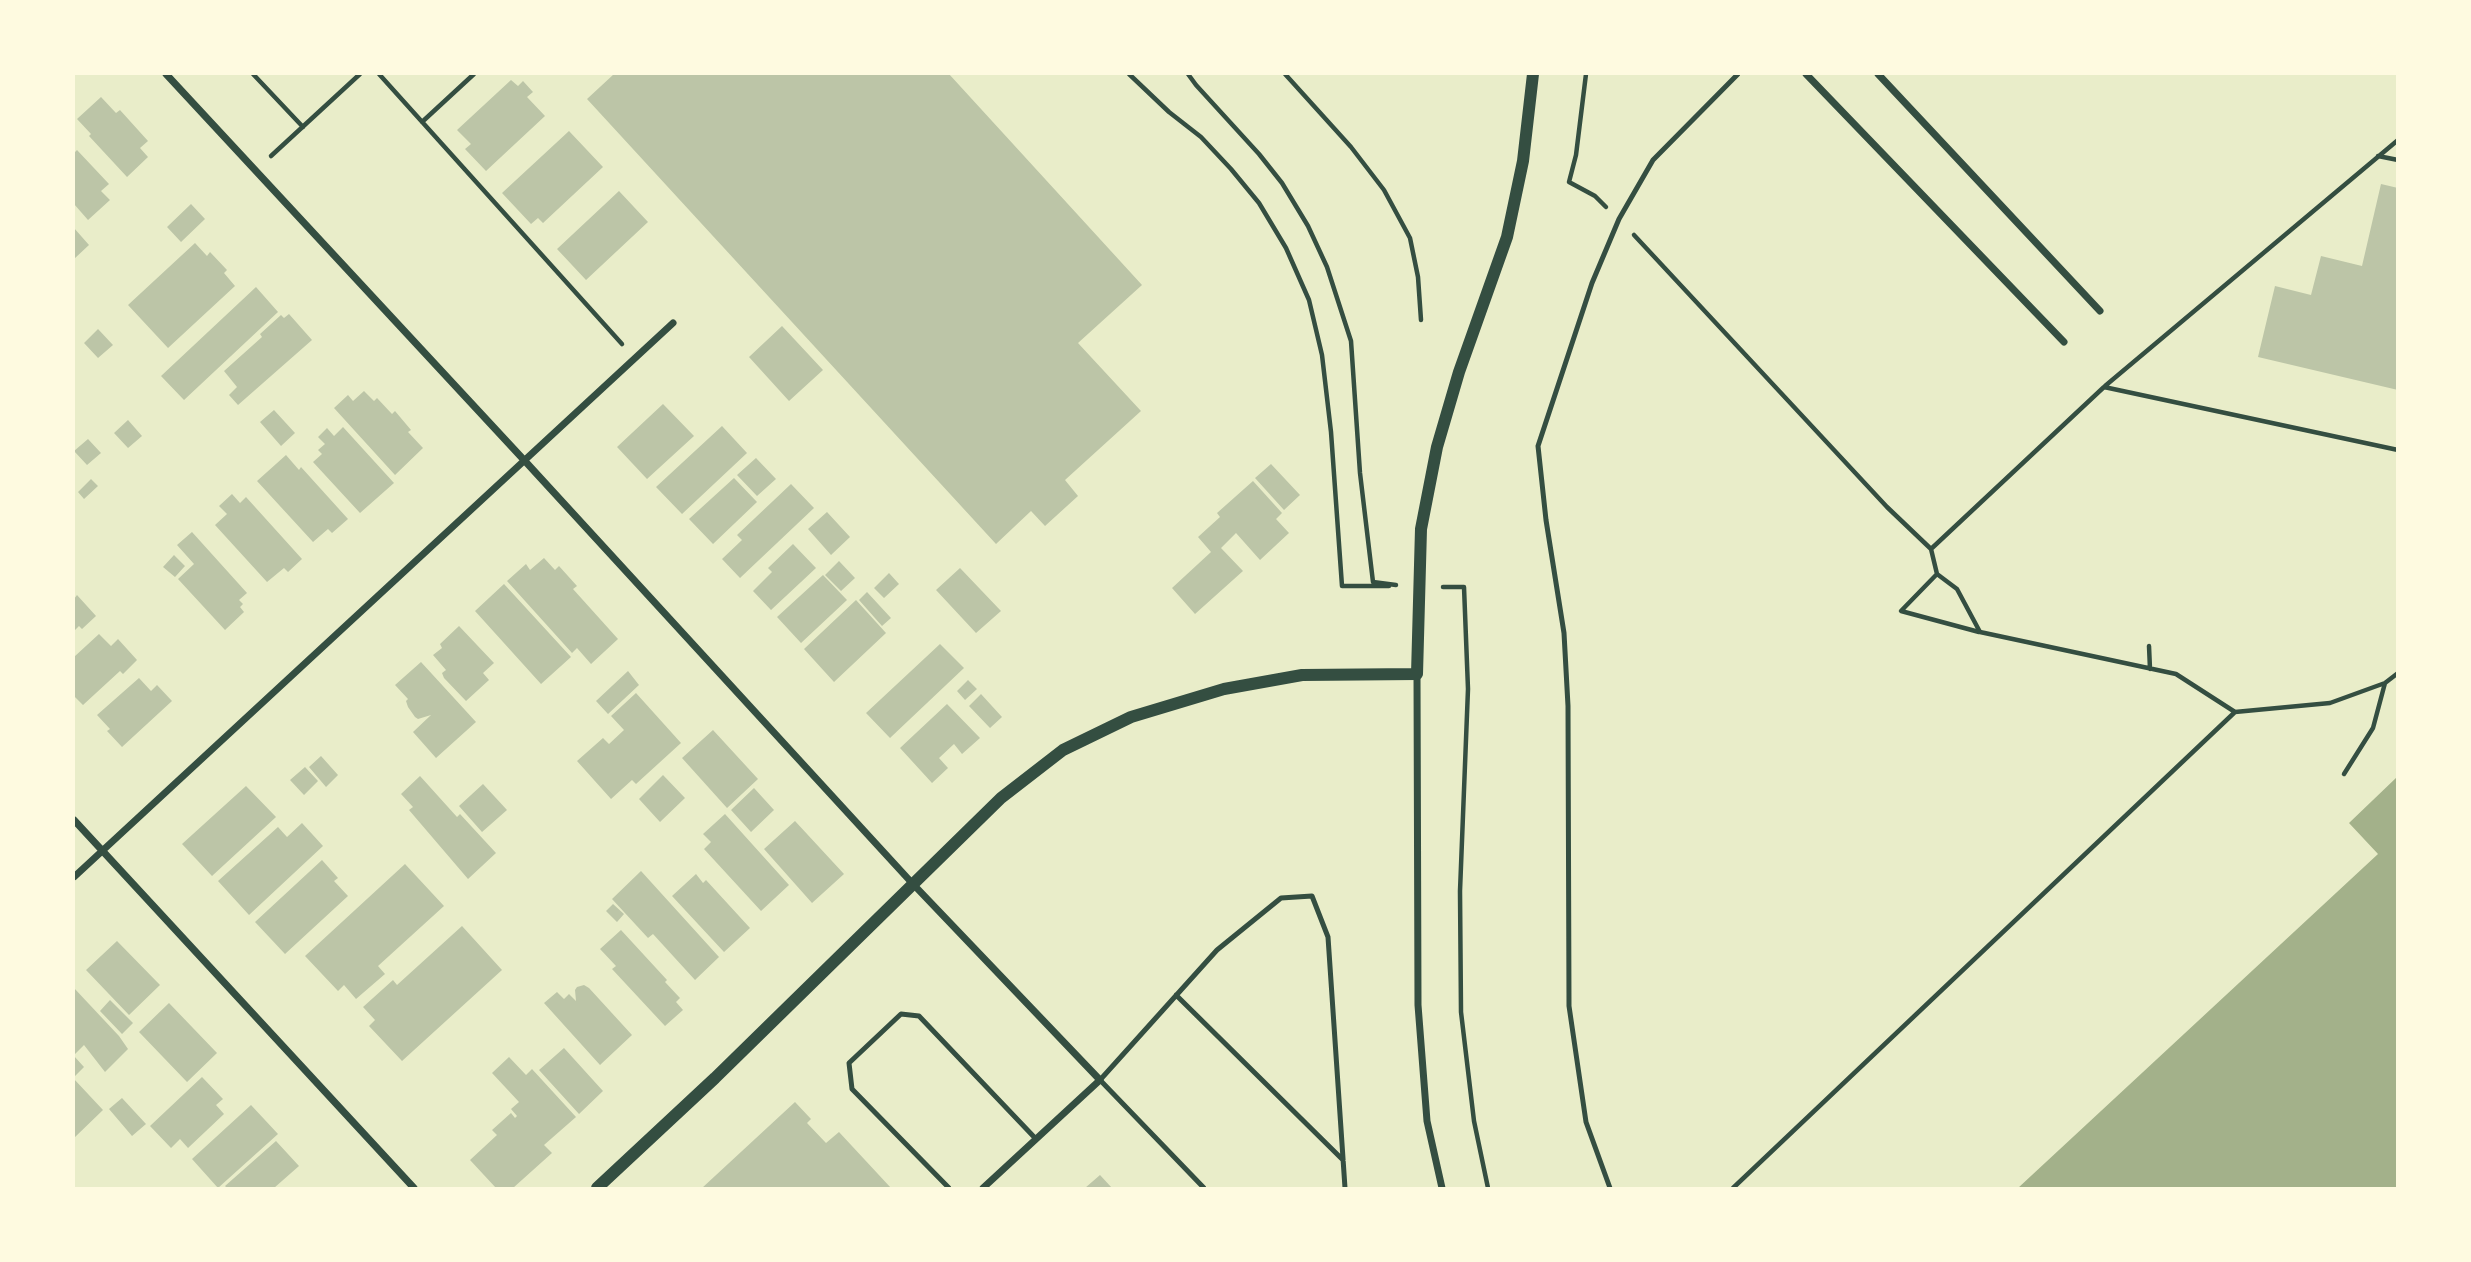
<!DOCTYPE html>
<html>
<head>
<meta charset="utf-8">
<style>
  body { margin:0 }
  #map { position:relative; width:2471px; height:1262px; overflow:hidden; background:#e9edc9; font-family:Bitter,serif }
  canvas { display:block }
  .frame { position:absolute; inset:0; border:75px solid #fefae0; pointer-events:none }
</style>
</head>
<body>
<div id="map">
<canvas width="2471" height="1262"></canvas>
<div class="frame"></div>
</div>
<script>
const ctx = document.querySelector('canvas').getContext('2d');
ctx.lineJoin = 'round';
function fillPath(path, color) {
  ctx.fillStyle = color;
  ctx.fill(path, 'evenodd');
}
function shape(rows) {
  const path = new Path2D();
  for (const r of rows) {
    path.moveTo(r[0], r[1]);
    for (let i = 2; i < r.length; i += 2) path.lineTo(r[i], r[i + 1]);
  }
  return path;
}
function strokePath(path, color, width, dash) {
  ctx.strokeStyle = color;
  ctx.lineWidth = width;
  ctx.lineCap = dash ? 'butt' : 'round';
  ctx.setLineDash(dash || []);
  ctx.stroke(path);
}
fillPath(shape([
  [2397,777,2397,1188,2018,1188,2378,854,2349,823]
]), '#a3b18a');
fillPath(shape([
  [614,74,949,74,1142,285,1078,343,1141,411,1065,480,1078,496,1045,526,1031,511,996,544,587,99],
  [511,80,518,86,523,81,533,92,527,97,545,116,486,171,465,149,471,144,457,130],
  [101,97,116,113,120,110,148,141,140,148,148,157,127,177,89,136,91,134,77,119],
  [569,131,603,167,543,223,538,218,531,224,502,193],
  [77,150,109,184,101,191,110,200,88,220,74,204,74,153],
  [2381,184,2398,188,2398,390,2258,357,2275,286,2311,295,2321,256,2362,266],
  [619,191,648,222,586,280,557,249],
  [191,204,205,219,181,242,167,227],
  [74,228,89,245,74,259],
  [195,243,207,256,210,252,227,270,224,273,235,286,168,348,128,305],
  [256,287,278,312,184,400,161,376],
  [289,314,312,340,238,405,229,395,237,387,224,371,262,337,260,334,281,315,284,318],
  [782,326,823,370,789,401,749,357],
  [98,329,113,345,98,358,84,343],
  [364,391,374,401,377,398,392,414,395,411,411,430,408,432,423,448,395,475,334,408,348,395,353,401],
  [663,404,694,436,647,479,617,447],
  [274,410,295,433,281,446,260,422],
  [128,420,142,436,128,448,114,433],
  [722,426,747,453,682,514,656,487],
  [343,427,394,483,360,513,313,462,322,454,318,450,325,444,318,437,327,428,334,436],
  [88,439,101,453,87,465,74,451],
  [286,455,299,470,301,467,348,519,332,533,328,529,313,542,257,481],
  [756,458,776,479,757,496,737,475],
  [1271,464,1300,495,1284,510,1255,478],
  [734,478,757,502,713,544,689,519],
  [91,479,98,486,84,499,78,492],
  [1253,481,1282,513,1276,519,1289,533,1260,560,1236,533,1221,548,1243,571,1195,614,1172,588,1211,552,1198,537,1220,517,1217,513],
  [791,484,814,508,740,578,722,559,742,540,737,535],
  [232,494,240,503,246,497,302,559,288,572,284,568,267,582,215,525,227,514,219,506],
  [827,512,850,537,831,555,808,529],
  [192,532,247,593,239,600,243,604,240,607,244,612,225,630,178,579,194,564,177,545],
  [793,544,816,568,771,610,753,591,772,572,768,568],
  [174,555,185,566,175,577,163,567],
  [544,558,555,570,559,566,577,586,573,589,618,639,591,664,577,648,572,653,507,581,526,564,530,570],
  [839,561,855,578,841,591,825,575],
  [960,568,1001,611,976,633,936,590],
  [889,573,899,584,884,598,874,588],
  [823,575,847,600,801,643,777,617],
  [504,584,571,657,541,684,475,611],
  [867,592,891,618,882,626,859,600],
  [77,595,96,616,82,629,79,626,74,631,74,599],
  [856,600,886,633,834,682,804,649],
  [459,626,494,663,483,673,489,680,466,701,444,678,442,673,446,670,433,655,442,648,440,644],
  [99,634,111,646,118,639,137,660,123,674,120,671,83,705,74,696,74,657],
  [940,644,964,668,890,738,866,713],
  [421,662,476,722,436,758,413,732,431,715,418,719,415,717,408,707,406,701,408,699,395,685],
  [628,671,639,685,608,714,596,701],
  [139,678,151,691,157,685,172,701,122,747,107,731,110,729,97,715],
  [968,680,977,689,965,700,957,691],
  [636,693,681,743,636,784,632,780,611,799,577,761,603,738,609,744,624,730,611,716],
  [981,694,1002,717,990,728,969,706],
  [947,704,980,738,962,754,954,744,939,758,948,768,932,783,900,748],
  [713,730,758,779,727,808,682,758],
  [321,756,338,775,326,787,309,767],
  [305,767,318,781,304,795,290,780],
  [663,775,685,798,660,822,639,799],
  [420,776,457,817,460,814,496,853,468,879,409,810,413,807,401,794],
  [483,784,507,810,482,832,459,806],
  [246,786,276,817,212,876,182,844],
  [754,788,774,810,751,832,731,810],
  [725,814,789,885,761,911,704,849,711,842,703,834],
  [795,821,844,874,812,903,764,849],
  [302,823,323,846,249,915,218,881,278,827,287,837],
  [322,860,338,878,334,881,348,896,285,954,255,922],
  [405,864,444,906,378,966,385,974,356,999,344,985,338,991,305,956],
  [641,871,719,957,695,980,653,934,648,938,612,899],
  [696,874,703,883,706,880,750,928,724,952,672,896],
  [613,904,624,914,617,922,606,911],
  [462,926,502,970,402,1061,369,1026,375,1020,363,1007,393,980,397,985],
  [621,930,667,980,665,982,680,998,676,1002,683,1010,665,1026,612,969,616,966,600,949],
  [117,941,160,985,129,1015,86,970],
  [584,985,589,988,632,1035,600,1065,544,1003,557,992,564,999,569,994,576,1001,575,990,577,987],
  [74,988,119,1036,128,1049,105,1072,84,1045,75,1054,74,1052],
  [110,1000,133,1023,122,1034,100,1011],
  [169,1003,217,1053,187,1082,139,1032],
  [564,1048,603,1091,579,1114,539,1070],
  [74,1056,84,1067,74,1077],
  [509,1057,526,1075,532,1069,576,1117,544,1145,552,1153,513,1188,496,1188,470,1160,497,1135,492,1130,511,1113,515,1118,517,1116,511,1109,519,1102,492,1073],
  [202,1077,223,1099,216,1105,224,1114,188,1148,180,1139,171,1148,150,1126],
  [74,1079,103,1110,74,1138],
  [122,1098,146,1124,132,1136,109,1109],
  [795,1102,811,1119,807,1123,826,1143,839,1132,891,1188,702,1188],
  [251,1105,278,1134,218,1188,192,1159],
  [276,1141,299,1166,274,1188,227,1188,225,1186],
  [1100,1175,1112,1188,1085,1188]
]), '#bcc5a7');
strokePath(shape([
  [253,74,303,127],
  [379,74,622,344],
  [1129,74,1169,112,1201,137,1231,169,1259,203,1286,248,1309,300,1322,355,1331,432,1342,586,1389,586],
  [1188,74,1196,85,1259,154,1282,183,1308,226,1327,267,1351,341,1360,473,1373,582,1396,585],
  [1285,74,1351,147,1384,190,1410,238,1418,277,1421,320],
  [1586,74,1576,155,1569,182,1595,196,1606,207],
  [422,122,474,74],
  [271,156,360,74],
  [2378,156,2398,160],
  [1634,235,1887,507,1931,549,1937,574,1957,589,1980,632,2176,674,2235,712,2330,703,2385,683,2398,673],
  [2105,386,2398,140],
  [1931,549,2104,387,2398,450],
  [1937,574,1901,611,1979,632],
  [1443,587,1464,587,1468,689,1460,891,1461,1012,1474,1121,1488,1188],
  [2149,646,2150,669],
  [2344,774,2373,728,2385,683],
  [1733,1188,2235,712]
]), '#344e41', 4.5);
strokePath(shape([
  [1176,995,1343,1160],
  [949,1188,852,1089,849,1063,901,1014,919,1016,1036,1139],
  [1204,1188,1100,1080,1217,950,1281,898,1312,896,1328,937,1345,1188],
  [1610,1188,1586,1122,1569,1006,1568,706,1564,633,1546,520,1538,446,1592,283,1619,219,1653,160,1738,74]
]), '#344e41', 5);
strokePath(shape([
  [166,74,524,460,912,883,1100,1080,983,1188],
  [1806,74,2064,342],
  [1878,74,2100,311],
  [1417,674,1418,1005,1427,1121,1442,1188],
  [74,820,414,1188],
  [74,877,673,323]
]), '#344e41', 7);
strokePath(shape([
  [597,1188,715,1078,1001,798,1063,750,1131,717,1224,689,1302,675,1417,674,1421,529,1437,447,1459,372,1507,237,1523,161,1533,74]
]), '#344e41', 12);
</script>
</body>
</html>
